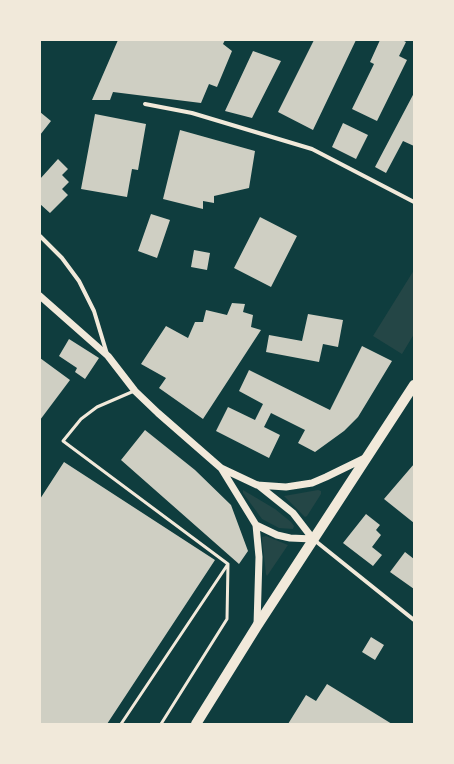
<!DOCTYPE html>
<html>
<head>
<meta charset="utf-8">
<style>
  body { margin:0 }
  #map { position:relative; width:454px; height:764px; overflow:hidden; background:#0f3d3e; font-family:"Fira Sans Condensed",sans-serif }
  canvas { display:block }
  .frame { position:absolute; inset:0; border:41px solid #f1e9da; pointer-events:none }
</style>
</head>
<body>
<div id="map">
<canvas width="454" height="764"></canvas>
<div class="frame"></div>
</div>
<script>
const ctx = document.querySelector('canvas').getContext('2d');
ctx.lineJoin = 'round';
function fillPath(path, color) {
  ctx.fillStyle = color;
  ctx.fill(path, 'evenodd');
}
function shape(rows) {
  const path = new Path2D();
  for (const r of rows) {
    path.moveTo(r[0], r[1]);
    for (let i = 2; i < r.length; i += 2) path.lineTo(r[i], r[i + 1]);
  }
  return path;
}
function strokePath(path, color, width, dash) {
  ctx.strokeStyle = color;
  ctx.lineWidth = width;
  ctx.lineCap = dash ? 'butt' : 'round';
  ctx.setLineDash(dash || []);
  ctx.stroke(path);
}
fillPath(shape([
  [414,270,414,334,402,354,373,336],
  [243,490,275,509,291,522,294,526,293,529,279,528,262,519,243,493],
  [318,490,321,491,321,494,307,516,305,517,284,496],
  [266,536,288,545,267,576,266,574,262,540,262,537]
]), '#244646');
fillPath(shape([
  [118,40,225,40,223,44,232,51,217,87,209,84,201,103,113,92,110,100,92,100],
  [314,40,356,40,313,130,278,112],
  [380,40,402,40,406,42,399,56,407,60,377,121,352,109,374,64,370,62],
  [253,51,281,61,252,118,225,111],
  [414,93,414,146,403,141,386,173,375,167],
  [40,112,51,121,40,135],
  [95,114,146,124,138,170,132,169,127,197,81,189],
  [343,123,368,135,356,159,332,147],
  [180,130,255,151,249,188,214,196,214,203,203,201,203,209,163,199],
  [58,159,68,169,62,175,69,182,62,189,68,195,50,213,40,204,40,179],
  [151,214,170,220,157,258,138,251],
  [260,217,297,236,271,287,234,268],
  [194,250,210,253,207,270,191,267],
  [232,303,245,304,243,312,253,315,251,327,261,330,203,419,159,388,166,378,141,364,166,326,188,338,195,322,203,322,206,310,227,315],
  [308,314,343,320,338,347,323,344,319,362,266,352,269,335,302,341],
  [69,339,99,358,85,379,75,372,77,368,59,356],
  [362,346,392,361,358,417,344,431,315,452,298,443,305,430,271,413,264,427,280,435,269,458,216,431,228,407,255,420,263,404,239,391,249,370,330,410],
  [40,358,70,380,40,420],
  [145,430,195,470,231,505,248,551,239,564,121,460],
  [64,462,215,560,107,724,40,724,40,499],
  [414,464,414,523,384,499],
  [366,514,380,525,376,530,381,535,372,547,382,555,373,566,343,543],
  [405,552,414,559,414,589,390,572],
  [371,637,384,645,375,660,362,652],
  [327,684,392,724,288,724,306,695,316,701]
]), '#cfcfc3');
strokePath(shape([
  [134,391,97,407,81,419,63,441,228,564,227,619,161,724],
  [121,724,228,564]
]), '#f1e9da', 3);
strokePath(shape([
  [145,104,192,113,312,149,414,202],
  [40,236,62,258,79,281,94,311,107,354],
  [313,539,414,620]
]), '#f1e9da', 4);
strokePath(shape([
  [40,296,108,356,135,391,158,413,221,468,257,485,286,487,312,483,326,477,365,458],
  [221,468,256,525,259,557,257,625],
  [258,485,293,513,313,539],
  [256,525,277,535,290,538,313,539]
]), '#f1e9da', 7);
strokePath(shape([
  [196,724,257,626,414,385]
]), '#f1e9da', 10);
</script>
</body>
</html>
